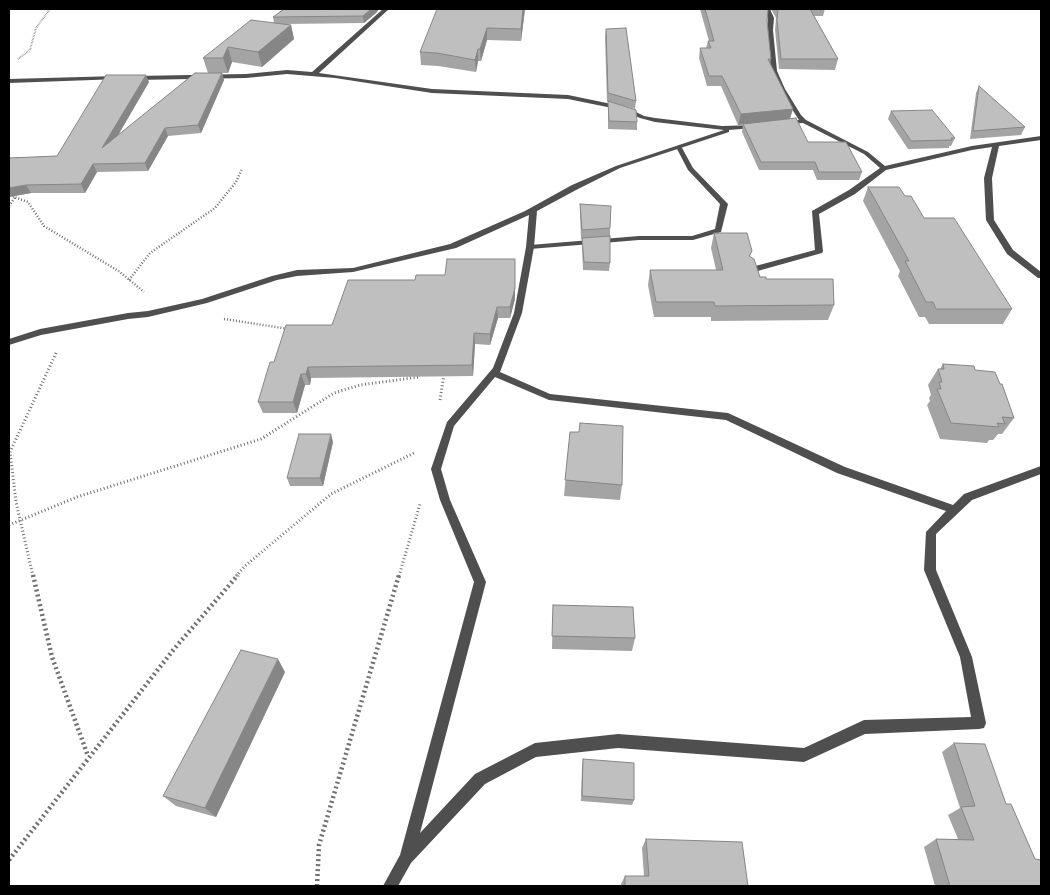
<!DOCTYPE html>
<html>
<head>
<meta charset="utf-8">
<style>
  body { margin:0 }
  #map { position:relative; width:1050px; height:895px; overflow:hidden; background:#fff; font-family:Roboto,sans-serif }
  canvas { display:block }
  .frame { position:absolute; inset:0; border:10px solid #000; pointer-events:none }
</style>
</head>
<body>
<div id="map">
<canvas width="1050" height="895"></canvas>
<div class="frame"></div>
</div>
<script>
const ctx = document.querySelector('canvas').getContext('2d');
ctx.lineJoin = 'round';
function shape(rows) {
  const path = new Path2D();
  for (const r of rows) {
    path.moveTo(r[0], r[1]);
    for (let i = 2; i < r.length; i += 2) path.lineTo(r[i], r[i + 1]);
  }
  return path;
}
function strokePath(path, color, width, dash) {
  ctx.strokeStyle = color;
  ctx.lineWidth = width;
  ctx.lineCap = dash ? 'butt' : 'round';
  ctx.setLineDash(dash || []);
  ctx.stroke(path);
}
function fillPath(path, color) {
  ctx.fillStyle = color;
  ctx.fill(path, 'evenodd');
}
strokePath(shape([
  [18,59,30,50,36,28,50,9]
]), '#717171', 2, [0.5, 1]);
strokePath(shape([
  [12,193,14,197,28,202,44,226,120,272,144,292],
  [9,206,15,197],
  [129,280,150,253,215,208,236,182,242,169],
  [224,319,289,329]
]), '#717171', 2.5, [1, 2]);
strokePath(shape([
  [440,400,444,374],
  [9,525,77,497,261,439,334,393,360,385,419,377],
  [33,576,16,502,10,452,57,351],
  [236,576,245,566,331,494,416,452],
  [399,576,420,504]
]), '#717171', 3, [1, 2.5]);
strokePath(shape([
  [33,575,52,657,88,756],
  [9,860,174,649,238,575],
  [317,886,319,845,399,575]
]), '#717171', 4.5, [2, 3]);
fillPath(shape([
  [677,146,681,146,693,168,728,204,721,232,693,240,639,240,530,249,526,247,530,245,639,236,692,236,715,229,720,204,688,170,676,147,677,146]
]), '#4f4f4f');
fillPath(shape([
  [383,9,389,9,319,73,432,89,568,95,626,107,644,116,655,118,722,126,756,125,756,127,754,128,729,130,729,132,620,168,578,189,537,211,534,247,522,313,500,372,550,394,728,413,845,467,953,505,964,494,1041,466,1041,474,972,500,936,534,936,570,972,657,986,723,984,728,979,729,865,734,804,762,618,748,536,757,485,784,411,863,398,886,383,886,400,855,474,582,440,500,431,469,447,422,493,368,514,313,526,247,529,215,456,248,353,272,297,276,277,280,207,303,148,317,128,319,41,335,9,345,9,339,40,329,128,313,148,311,202,299,272,276,297,270,353,268,450,244,525,211,572,185,616,166,724,130,655,122,640,118,622,110,568,99,432,93,335,78,287,74,246,78,135,80,132,78,135,76,246,74,287,70,312,72,383,9],
  [495,377,549,400,726,420,837,473,946,511,926,532,924,570,960,657,971,717,864,720,804,748,618,734,535,743,475,774,420,833,486,582,450,500,441,469,454,426,495,377],
  [766,9,770,9,774,18,773,30,777,71,785,89,801,115,806,120,868,152,885,166,972,146,1041,136,1041,140,999,146,992,178,994,220,1013,250,1041,272,1041,278,1038,278,1007,254,986,220,984,178,992,147,972,150,886,170,855,194,819,214,823,251,822,253,754,272,748,272,748,268,815,250,812,211,849,190,880,168,864,154,803,123,784,124,784,122,799,120,779,89,771,71,767,30,768,18,766,9],
  [118,76,120,77,120,79,9,83,9,79,118,76]
]), '#4f4f4f');
fillPath(shape([
  [525,9,521,41,487,40,481,61,478,61,476,72,438,66,421,65,420,52],
  [700,9,768,9,767,21,771,59,770,63,790,119,808,142,862,172,859,180,817,180,813,170,759,170,742,132,743,124,738,125,721,86,707,86,699,58,700,48,706,48,708,41,709,41],
  [771,9,825,9,823,16,814,16,838,59,835,70,779,69,775,30,776,18],
  [377,12,364,23,285,24,291,25,294,39,262,67,232,62,228,73,222,73,224,80,201,133,168,136,148,171,97,172,85,193,31,193,9,197,9,158,57,156,149,82,118,135,208,73,203,58,274,23,273,17],
  [606,29,636,101,635,109,620,105,637,122,637,130,608,129,608,101,607,101,605,37],
  [979,86,1025,127,1021,135,970,139,976,93],
  [891,111,955,138,951,146,949,146,949,148,908,149,888,119],
  [868,187,905,196,924,218,1012,309,1003,324,929,324,925,317,919,317,898,276,900,271,863,201],
  [580,204,610,228,610,263,609,271,583,270,582,247,582,239,581,239,580,213],
  [714,233,752,251,750,256,760,277,766,279,834,305,828,320,711,321,711,317,654,317,648,285,650,270,716,270,711,248],
  [415,280,515,299,510,318,498,318,490,345,475,344,473,376,311,378,310,385,305,385,297,413,263,413,258,402,274,362,332,325],
  [943,364,975,370,1014,418,1002,434,998,434,993,440,989,440,987,443,940,439,927,405,930,401,929,398,931,395,928,385,938,369,940,369],
  [570,432,622,485,620,500,564,496],
  [333,442,323,486,290,486,287,478],
  [553,605,635,638,632,651,552,649],
  [285,672,216,817,176,806,163,796],
  [954,743,1006,804,1041,886,935,886,924,847,936,839,958,839,948,815,960,808,942,752],
  [583,759,634,800,632,805,581,801,582,765],
  [646,839,748,886,621,886,621,884,625,876,644,876,642,848]
]), '#a4a4a4');
fillPath(shape([
  [371,9,379,9,377,12,364,23,363,16],
  [523,9,525,9,521,41,521,29],
  [291,25,294,39,262,67,258,52],
  [487,28,487,40,481,61,480,49],
  [228,47,232,62,228,73,223,58],
  [478,49,478,61,476,72,475,60],
  [222,73,224,80,201,133,198,125],
  [146,75,149,82,106,156,102,148],
  [793,109,790,119,738,125,741,114],
  [165,128,168,136,148,171,145,163],
  [93,164,97,172,85,193,81,184],
  [26,185,31,193,9,197,9,188],
  [515,259,515,299,510,318,510,307],
  [497,307,498,318,490,345,490,334],
  [474,333,475,344,473,376,472,365],
  [308,367,311,378,310,385,306,374],
  [301,374,305,385,297,413,293,402],
  [331,434,333,442,323,486,320,478],
  [278,659,285,672,216,817,205,808]
]), '#868686');
const building = shape([
  [284,9,371,9,363,16,273,17,284,9],
  [437,9,523,9,521,29,487,28,480,49,478,49,475,60,437,53,420,52,437,9],
  [705,9,768,9,767,21,771,59,768,59,793,109,741,114,722,76,709,76,700,48,711,48,708,41,714,41,705,9],
  [778,9,810,9,838,59,781,59,777,20,778,9],
  [251,20,291,25,258,52,228,47,223,58,203,58,251,20],
  [626,28,636,101,608,93,606,29,626,28],
  [195,73,222,73,198,125,165,128,145,163,93,164,81,184,26,185,9,188,9,158,57,156,106,75,146,75,102,148,195,73],
  [979,86,1025,127,973,131,979,86],
  [608,101,636,110,637,122,609,121,608,101],
  [932,110,955,138,951,138,952,140,911,141,891,111,932,110],
  [796,118,808,142,846,142,862,172,819,172,815,162,761,162,743,124,796,118],
  [868,187,899,187,905,196,911,196,924,218,954,218,1012,309,936,309,933,302,926,302,905,261,909,261,868,187],
  [580,204,611,206,610,228,582,230,580,204],
  [714,233,747,233,752,251,749,256,754,259,760,277,766,277,766,279,833,279,834,305,715,306,714,302,656,302,650,270,723,270,714,233],
  [610,236,610,263,584,262,582,238,610,236],
  [447,259,515,259,515,288,510,307,497,307,490,334,474,333,472,365,308,367,306,374,301,374,293,402,258,402,270,362,274,362,286,325,332,325,348,280,415,280,416,275,445,275,447,259],
  [943,364,974,366,975,370,995,372,1000,384,1002,384,1014,418,1002,417,1005,424,997,423,999,427,951,423,937,389,941,389,939,382,942,382,938,369,944,369,943,364],
  [580,423,623,426,622,485,565,480,570,432,579,432,580,423],
  [299,434,331,434,320,478,287,478,299,434],
  [553,605,633,607,635,638,552,636,553,605],
  [241,650,278,659,205,808,163,796,241,650],
  [954,743,985,744,1006,804,1011,804,1035,859,1041,860,1041,886,950,886,936,839,974,840,961,807,975,806,954,743],
  [583,759,634,763,634,800,582,796,583,759],
  [646,839,742,842,748,886,625,886,625,876,649,876,646,839]
]);
fillPath(building, '#bfbfbf');
strokePath(building, '#868686', 1);
</script>
</body>
</html>
